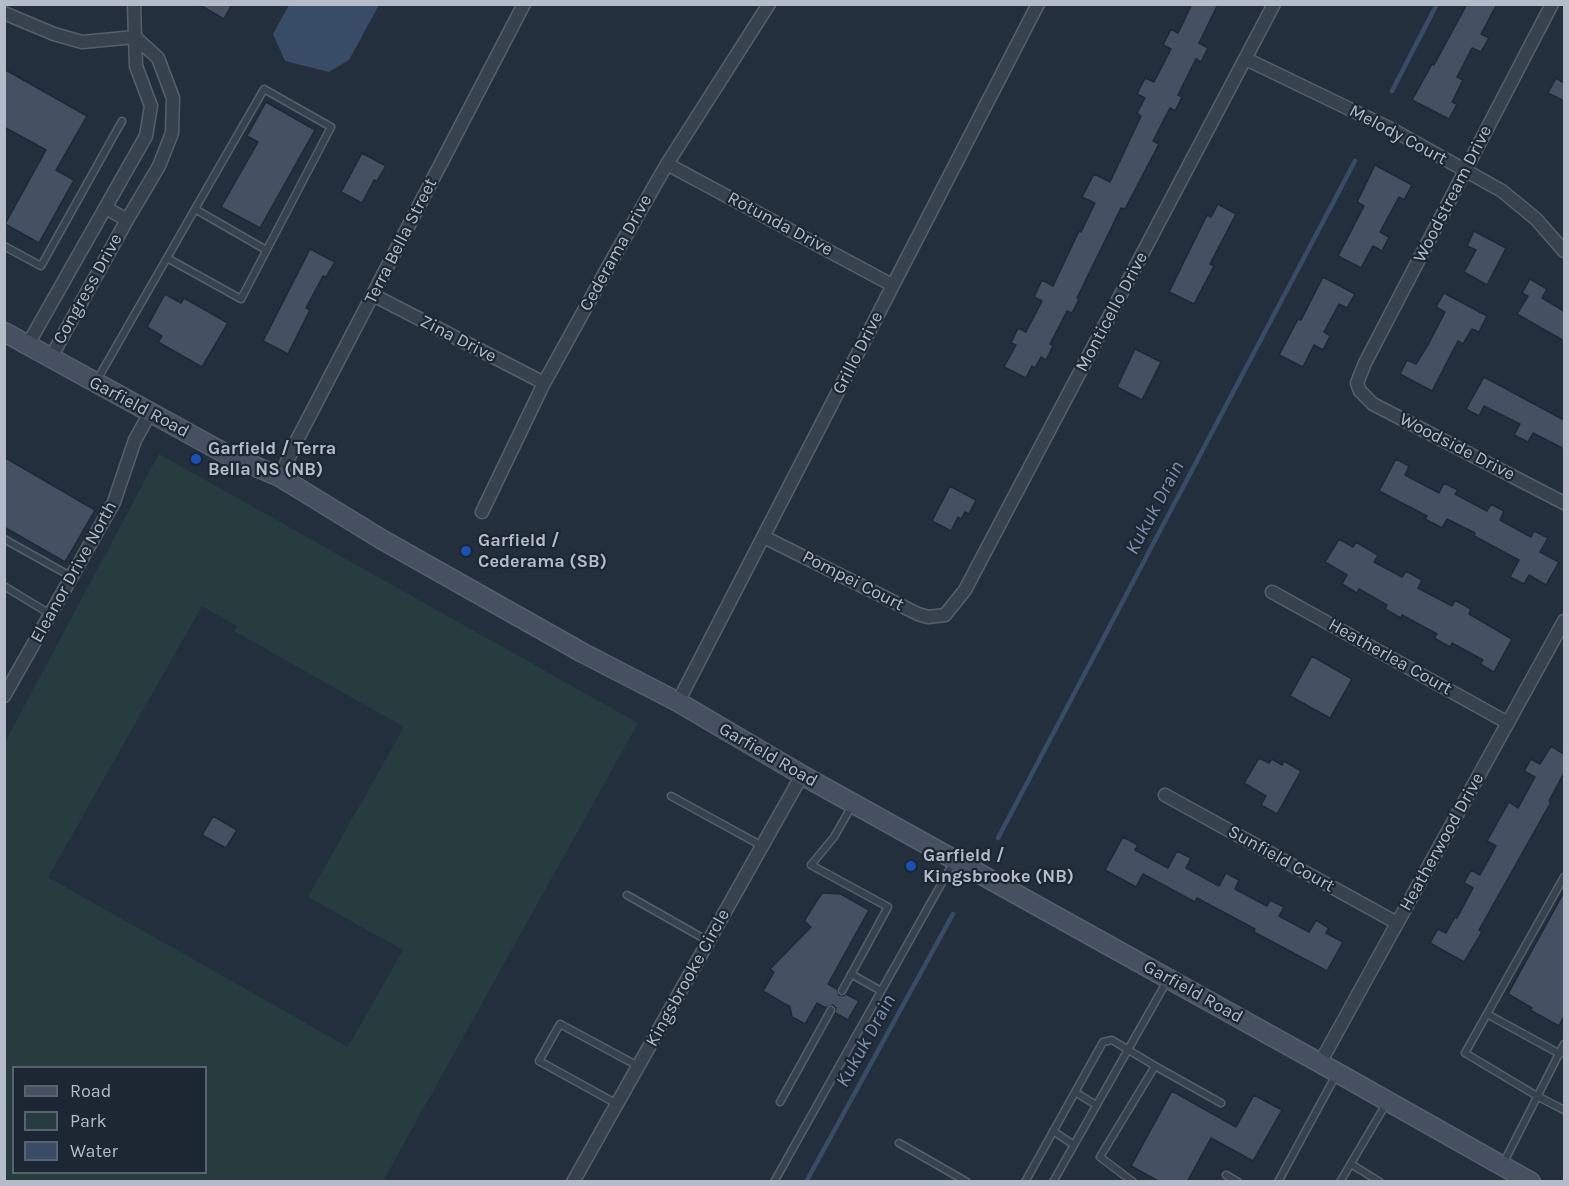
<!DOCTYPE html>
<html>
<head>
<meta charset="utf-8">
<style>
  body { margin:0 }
  #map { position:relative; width:1569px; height:1186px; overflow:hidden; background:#242f3e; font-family:Karla,sans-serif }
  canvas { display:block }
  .frame { position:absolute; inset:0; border:6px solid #b4bcc9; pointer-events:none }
  .legend { position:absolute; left:12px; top:1066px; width:195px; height:108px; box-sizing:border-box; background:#1d2633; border:2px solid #59626f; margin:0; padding:8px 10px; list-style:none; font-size:18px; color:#b4bcc9 }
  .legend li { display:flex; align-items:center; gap:12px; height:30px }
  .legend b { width:30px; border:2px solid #59626f }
</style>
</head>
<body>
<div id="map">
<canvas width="1569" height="1186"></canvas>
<div class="frame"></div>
<ul class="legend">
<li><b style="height:8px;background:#465061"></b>Road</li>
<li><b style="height:16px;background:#263c3f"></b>Park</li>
<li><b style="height:16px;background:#394c67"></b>Water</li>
</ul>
</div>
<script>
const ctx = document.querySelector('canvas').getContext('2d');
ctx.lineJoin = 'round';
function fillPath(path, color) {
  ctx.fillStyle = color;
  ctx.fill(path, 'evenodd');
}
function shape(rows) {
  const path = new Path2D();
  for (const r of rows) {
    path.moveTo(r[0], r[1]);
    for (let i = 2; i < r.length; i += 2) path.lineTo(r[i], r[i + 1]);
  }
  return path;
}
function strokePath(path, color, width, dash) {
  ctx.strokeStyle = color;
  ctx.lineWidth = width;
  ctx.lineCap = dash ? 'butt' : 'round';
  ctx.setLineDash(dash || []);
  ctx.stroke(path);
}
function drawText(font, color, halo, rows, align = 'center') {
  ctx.font = font + ' Karla,sans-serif';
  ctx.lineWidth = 4.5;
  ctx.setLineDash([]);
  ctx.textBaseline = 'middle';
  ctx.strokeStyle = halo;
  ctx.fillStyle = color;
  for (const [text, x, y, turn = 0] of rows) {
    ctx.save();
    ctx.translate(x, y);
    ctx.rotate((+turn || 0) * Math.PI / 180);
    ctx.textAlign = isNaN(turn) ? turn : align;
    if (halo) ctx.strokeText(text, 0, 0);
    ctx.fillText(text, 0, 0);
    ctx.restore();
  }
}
fillPath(shape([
  [159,454,638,723,383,1181,5,1181,5,742],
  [202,606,237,626,234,631,404,727,308,897,403,950,348,1047,48,877],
  [14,1068,206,1068,206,1172,14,1172]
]), '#263c3f');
fillPath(shape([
  [289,5,289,4,379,5,349,60,329,72,285,61,273,34]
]), '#394c67');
strokePath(shape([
  [1392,91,1437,4],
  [998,838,1355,161],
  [806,1182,953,914]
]), '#394c67', 4.5);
const building = shape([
  [198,4,232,4,224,19,198,4],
  [1192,4,1218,4,1199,43,1208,48,1201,62,1196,59,1178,95,1182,97,1175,111,1170,108,1153,141,1159,144,1125,209,1121,208,1077,298,1079,299,1072,313,1067,311,1050,344,1053,346,1046,360,1041,357,1035,368,1032,366,1026,378,1004,367,1016,345,1011,343,1018,328,1026,332,1042,301,1034,297,1042,280,1053,286,1079,231,1081,232,1095,203,1082,197,1094,174,1110,182,1141,116,1137,113,1145,98,1137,94,1145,78,1154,82,1171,49,1163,45,1171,29,1178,33,1192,4],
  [1467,4,1497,4,1481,34,1489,38,1481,52,1472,48,1457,77,1463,80,1452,102,1457,104,1449,119,1412,100,1432,64,1434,65,1467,4],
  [4,69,87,116,56,170,74,180,39,243,5,224,46,150,4,127,4,69],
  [1556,78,1564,83,1564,101,1548,93,1556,78],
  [266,102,315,130,260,228,221,207,258,142,247,136,266,102],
  [362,153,386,166,377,181,374,180,362,203,341,192,362,153],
  [1375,165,1412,185,1404,200,1399,197,1380,232,1389,237,1382,251,1373,246,1361,268,1338,256,1364,206,1357,202,1375,165],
  [1218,204,1236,214,1210,264,1214,266,1194,304,1169,292,1207,215,1211,217,1218,204],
  [1474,231,1506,248,1487,285,1464,272,1476,250,1467,246,1474,231],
  [310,249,335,262,326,277,323,276,306,308,310,310,288,354,263,341,310,249],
  [1323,277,1355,294,1347,308,1339,304,1324,332,1330,336,1323,350,1314,345,1303,367,1279,355,1298,319,1301,320,1323,277],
  [1530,279,1547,289,1542,298,1564,311,1564,341,1517,314,1528,296,1522,293,1530,279],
  [1444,293,1487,316,1479,332,1472,329,1463,344,1458,341,1432,391,1400,374,1407,360,1416,364,1429,343,1445,312,1436,307,1444,293],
  [165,294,181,303,184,298,228,323,202,367,158,342,162,336,147,327,165,294],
  [1135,349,1161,362,1142,400,1117,387,1135,349],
  [1484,377,1564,420,1564,449,1533,433,1528,442,1514,435,1520,424,1484,406,1479,416,1466,409,1484,377],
  [4,457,95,510,65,562,4,527,4,457],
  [1396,459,1409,466,1405,475,1439,493,1444,483,1458,490,1455,494,1487,511,1491,504,1504,511,1500,520,1531,537,1534,531,1548,538,1540,552,1559,562,1546,585,1529,575,1524,584,1510,577,1519,560,1474,536,1475,533,1447,519,1442,528,1425,519,1427,516,1379,491,1396,459],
  [950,486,976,500,969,514,965,512,961,519,958,517,951,531,932,521,950,486],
  [1339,539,1353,547,1356,542,1378,555,1374,562,1402,577,1406,571,1422,580,1418,588,1452,606,1455,600,1471,609,1469,614,1512,639,1494,672,1480,664,1483,660,1452,643,1450,647,1434,638,1437,634,1402,615,1401,618,1385,609,1387,605,1359,589,1357,593,1342,584,1347,575,1325,562,1339,539],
  [1312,656,1352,679,1330,718,1290,696,1312,656],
  [1551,746,1564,754,1564,773,1549,801,1551,802,1479,930,1482,932,1464,962,1430,943,1438,929,1446,933,1455,917,1457,918,1473,888,1464,883,1471,870,1480,875,1496,846,1487,841,1501,816,1509,802,1518,808,1535,777,1524,771,1531,759,1540,764,1551,746],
  [1259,758,1269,763,1272,759,1282,765,1284,761,1301,771,1277,814,1261,805,1266,796,1244,783,1259,758],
  [213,816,237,830,226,848,202,835,213,816],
  [1123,837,1138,845,1135,850,1168,868,1177,851,1191,858,1186,868,1219,886,1226,873,1239,880,1235,889,1267,906,1270,900,1284,907,1279,916,1309,932,1316,920,1329,928,1326,933,1343,942,1327,971,1254,932,1255,929,1197,898,1195,902,1143,874,1136,887,1105,870,1123,837],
  [1564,892,1564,1016,1559,1026,1530,1010,1532,1008,1508,994,1564,892],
  [822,893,841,894,869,910,828,984,837,989,839,995,843,996,846,994,859,1001,848,1020,835,1013,836,1008,833,1005,826,1008,817,1003,805,1024,792,1017,790,1007,763,991,774,972,770,969,811,927,804,921,822,893],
  [1172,1091,1236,1127,1254,1095,1282,1110,1253,1161,1211,1138,1187,1182,1160,1182,1131,1166,1172,1091]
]);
fillPath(building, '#455162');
strokePath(building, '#1f2835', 1.5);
const service = shape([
  [195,209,266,250],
  [4,246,41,266,122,121],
  [97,380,195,209,264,89,331,127,241,299,167,258],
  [4,539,72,577],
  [4,586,50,614],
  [671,796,762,846],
  [1564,877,1465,1053,1537,1096,1564,1110],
  [627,895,708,941],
  [851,974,881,991],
  [842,991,888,907,811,865,834,837,853,804],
  [1487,1014,1560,1054],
  [1075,1092,1096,1105],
  [780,1102,831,1010],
  [617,1104,539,1061,560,1024,638,1066],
  [1053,1131,1074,1145],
  [899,1143,967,1182],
  [1351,1164,1380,1182],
  [1503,1164,1564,1044],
  [1226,1175,1238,1182],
  [774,1182,953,863],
  [1025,1182,1103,1042,1112,1040,1155,1066],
  [1053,1182,1167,981],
  [1133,1182,1100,1157,1155,1066,1221,1103],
  [1278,1182,1336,1075],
  [1340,1182,1386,1104]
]);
const minor = shape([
  [1552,4,1365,363,1357,383,1360,391,1373,404,1564,503],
  [4,13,54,34,82,42,135,37,134,4],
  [1246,59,1393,130,1502,191,1536,219,1564,251],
  [667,164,892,285],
  [106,208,127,220],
  [373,295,544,383],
  [27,346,146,136,151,106,136,66,135,37,158,58,173,98,172,133,159,166,127,220,50,359],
  [280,477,297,440,524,4],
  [482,512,544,383,612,260,667,164,769,4],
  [764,537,918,614,928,617,945,615,965,590,1274,4],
  [1272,592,1508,723],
  [4,696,114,502,135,440,150,413],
  [678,702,1038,4],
  [1165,795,1397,923],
  [1320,1063,1564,621],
  [573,1182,802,775]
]);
const secondary = shape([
  [4,332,226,454,280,477,381,539,583,653,678,702,802,775,1320,1063,1531,1182]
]);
strokePath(service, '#565f6c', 9);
strokePath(minor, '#565f6c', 15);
strokePath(secondary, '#565f6c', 21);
strokePath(service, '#38414e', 6);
strokePath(minor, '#38414e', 12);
strokePath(secondary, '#465061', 18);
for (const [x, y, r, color] of [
  [196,459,6,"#1a4fb4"],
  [466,551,6,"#1a4fb4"],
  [911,866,6,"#1a4fb4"]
]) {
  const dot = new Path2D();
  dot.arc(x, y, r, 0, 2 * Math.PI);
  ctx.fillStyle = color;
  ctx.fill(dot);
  strokePath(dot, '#1d2633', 2);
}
drawText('18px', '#b4bcc9', '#1d2633', [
  ["Melody Court",1398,135,28],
  ["Woodstream Drive",1453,194,-63],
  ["Rotunda Drive",780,224,28],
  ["Terra Bella Street",401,241,-63],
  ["Cederama Drive",616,253,-61],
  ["Congress Drive",88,289,-61],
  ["Monticello Drive",1112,312,-62],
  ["Zina Drive",458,339,27],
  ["Grillo Drive",858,353,-63],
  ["Garfield Road",139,407,28],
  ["Woodside Drive",1457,447,27],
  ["Eleanor Drive North",74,572,-61],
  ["Pompei Court",853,581,27],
  ["Heatherlea Court",1390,657,29],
  ["Garfield Road",768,755,30],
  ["Heatherwood Drive",1442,842,-61],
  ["Sunfield Court",1281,859,29],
  ["Kingsbrooke Circle",688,978,-61],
  ["Garfield Road",1193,992,29]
]);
drawText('bold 18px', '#b4bcc9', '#1d2633', [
  ["Garfield / Terra",208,449],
  ["Bella NS (NB)",208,470],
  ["Garfield /",478,541],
  ["Cederama (SB)",478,562],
  ["Garfield /",923,856],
  ["Kingsbrooke (NB)",923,877]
], 'left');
drawText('italic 20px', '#7c92b1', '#1d2633', [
  ["Kukuk Drain",1155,508,-62],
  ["Kukuk Drain",866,1041,-61]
]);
</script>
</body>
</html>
